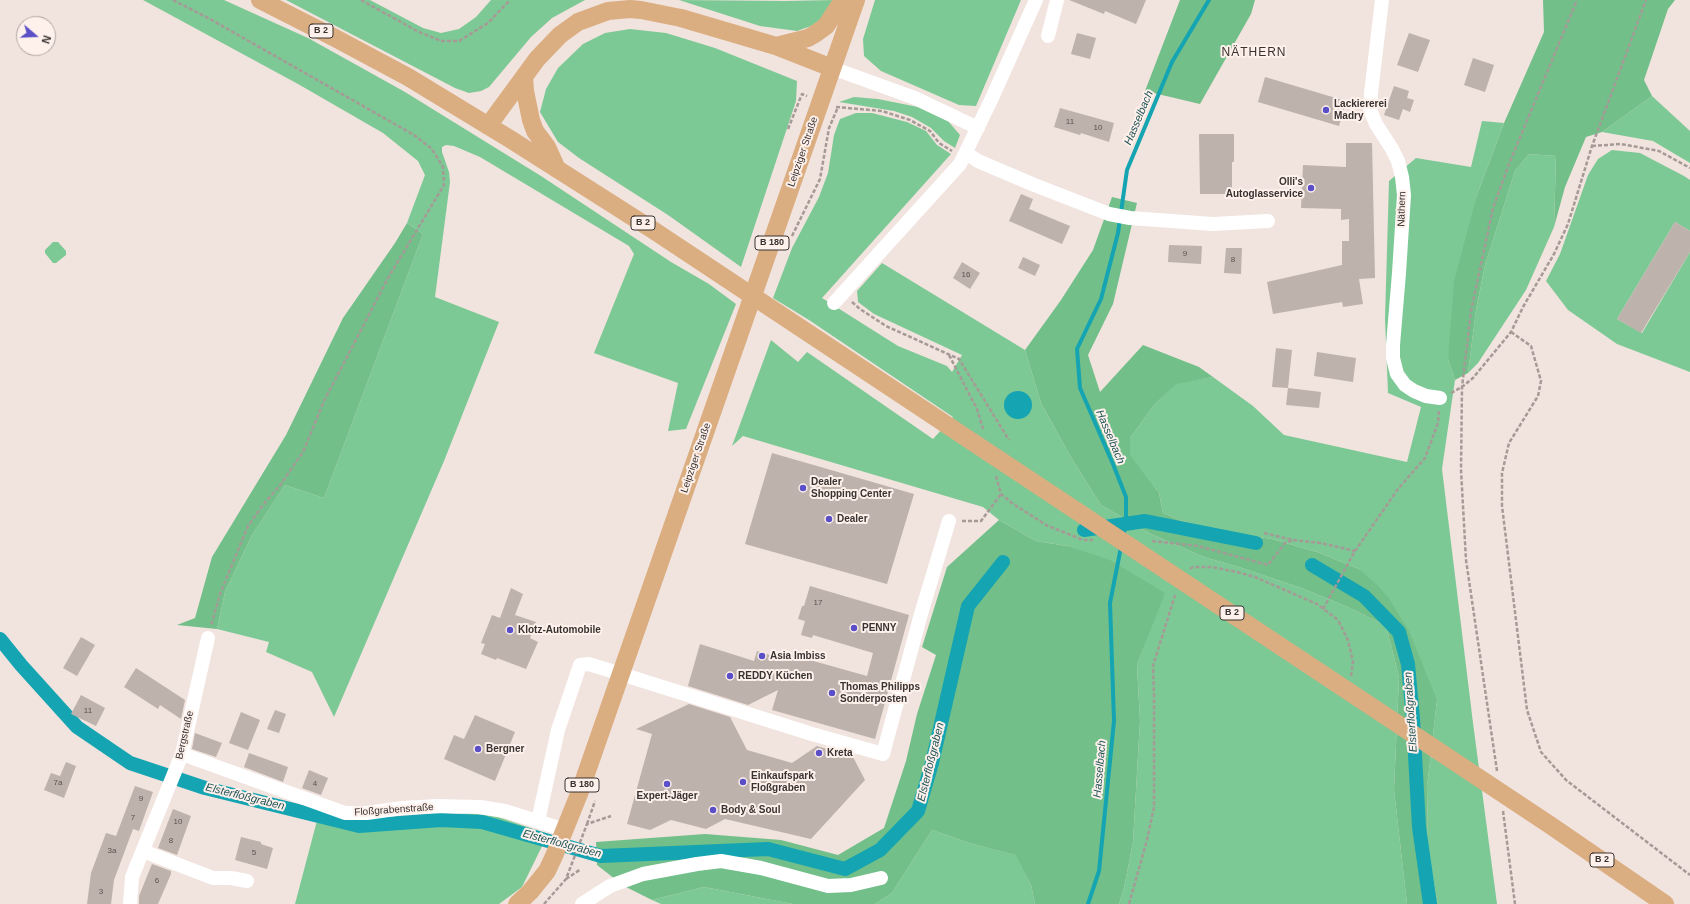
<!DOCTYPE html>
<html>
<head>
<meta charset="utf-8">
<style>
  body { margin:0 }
  #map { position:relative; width:1690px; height:904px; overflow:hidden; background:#f1e3de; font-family:Arial,sans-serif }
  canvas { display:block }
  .north { position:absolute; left:16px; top:16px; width:40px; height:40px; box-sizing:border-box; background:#fef1eb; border:1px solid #afa5a0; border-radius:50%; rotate:109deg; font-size:11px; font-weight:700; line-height:16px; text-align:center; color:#383230 }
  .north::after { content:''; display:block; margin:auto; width:14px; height:18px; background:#5a4fc7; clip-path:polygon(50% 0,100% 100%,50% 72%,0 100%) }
</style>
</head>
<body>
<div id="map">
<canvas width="1690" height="904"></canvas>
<div class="north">N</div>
</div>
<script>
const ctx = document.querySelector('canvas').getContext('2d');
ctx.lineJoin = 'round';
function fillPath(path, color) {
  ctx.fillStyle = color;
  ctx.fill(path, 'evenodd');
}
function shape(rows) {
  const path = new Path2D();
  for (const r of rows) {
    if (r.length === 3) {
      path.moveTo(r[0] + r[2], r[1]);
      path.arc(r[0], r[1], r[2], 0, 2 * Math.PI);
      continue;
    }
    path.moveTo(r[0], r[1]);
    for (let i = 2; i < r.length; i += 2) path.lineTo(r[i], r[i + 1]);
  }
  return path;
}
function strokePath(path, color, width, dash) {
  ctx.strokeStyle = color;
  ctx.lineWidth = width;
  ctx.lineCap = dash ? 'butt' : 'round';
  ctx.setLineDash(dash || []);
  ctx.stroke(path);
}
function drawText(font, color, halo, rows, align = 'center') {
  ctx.font = font + ' Arial,sans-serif';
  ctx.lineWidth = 4;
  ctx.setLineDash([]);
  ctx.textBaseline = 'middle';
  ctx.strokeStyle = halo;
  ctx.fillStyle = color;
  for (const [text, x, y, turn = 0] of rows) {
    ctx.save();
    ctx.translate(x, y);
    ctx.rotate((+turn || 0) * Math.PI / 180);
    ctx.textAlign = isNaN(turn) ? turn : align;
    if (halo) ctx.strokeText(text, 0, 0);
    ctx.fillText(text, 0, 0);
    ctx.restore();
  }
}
fillPath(shape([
  [143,0,224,0,308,38,405,92,541,176,671,262,709,284,736,304,686,429,668,431,678,383,594,353,634,254,629,246,480,157,454,146,446,145,442,147,442,152,449,172,450,182,435,297,499,322,444,461,334,717,312,672,266,652,269,642,217,629,225,592,252,535,285,485,324,498,423,234,407,223,425,175,418,161,383,133,298,84],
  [286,0,370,0,423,28,441,33,459,29,476,17,491,0,585,0,552,18,531,37,489,87,481,91,469,93,455,88],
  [679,0,785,1,834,0,820,20,811,26,797,31,760,26],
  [875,0,1021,0,976,106,959,105,881,71,864,56,863,39],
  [630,29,666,33,715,48,797,81,796,101,741,267,668,215,579,158,558,142,540,112,546,89,558,68,583,44,605,33],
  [1652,96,1690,131,1690,163,1653,141,1602,132],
  [854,97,878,99,918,107,948,121,960,135,955,148,944,141,931,128,912,117,894,111,839,102],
  [856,113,872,113,907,122,926,131,937,145,951,154,822,298,898,346,947,366,952,372,962,355,874,314,858,302,857,291,882,263,1025,350,1041,403,1072,459,1101,505,1151,534,1204,557,1242,568,1304,589,1350,608,1386,626,1399,677,1394,790,1407,904,1119,904,1124,888,1133,842,1140,721,1137,665,1164,593,1067,546,1036,541,999,520,983,507,743,436,732,446,771,340,798,362,807,352,933,439,953,417,809,320,773,298,792,248,819,197,828,173,834,135,840,119],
  [1482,121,1504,123,1477,195,1448,359,1455,380,1442,469,1473,723,1497,904,1438,904,1428,851,1427,787,1437,700,1359,569,1317,552,1272,539,1215,530,1182,521,1163,513,1159,493,1129,455,1130,438,1155,404,1176,383,1213,377,1253,406,1284,435,1407,462,1421,407,1388,393,1385,319,1389,181,1416,158,1471,167],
  [1612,150,1640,153,1684,176,1690,180,1690,231,1675,222,1617,319,1642,333,1690,252,1690,372,1617,344,1568,310,1546,281,1560,254,1588,175,1598,159],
  [1529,154,1556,156,1554,227,1526,290,1478,363,1468,373,1476,310,1485,265,1515,171],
  [53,242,58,242,66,251,66,255,56,263,53,263,45,253,45,250],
  [319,813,354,822,470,813,498,817,548,834,522,887,499,904,295,904],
  [932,830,969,843,1017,855,1031,885,1035,904,875,904,892,893],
  [704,887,793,904,661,904,652,900]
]), '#7dc995');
fillPath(shape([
  [1180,0,1255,0,1251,14,1200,104,1145,91],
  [1543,0,1675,0,1668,9,1644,80,1652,96,1602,132,1586,137,1565,187,1554,227,1556,156,1529,154,1515,171,1485,265,1476,310,1468,373,1455,380,1448,359,1454,281,1477,195,1504,123,1544,32],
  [1112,197,1137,203,1113,304,1088,355,1100,392,1143,345,1199,367,1213,377,1176,384,1155,404,1130,438,1130,455,1159,493,1163,513,1182,521,1215,530,1272,539,1317,552,1359,569,1377,585,1388,597,1409,631,1437,700,1427,787,1428,851,1438,904,1407,904,1394,790,1399,677,1386,626,1350,608,1304,589,1242,568,1204,557,1151,534,1101,505,1072,459,1041,403,1025,350,1061,300,1093,250],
  [407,223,423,234,324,498,285,485,252,535,225,592,217,629,177,625,195,618,212,557,286,435,343,318,395,243],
  [999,520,1036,541,1067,546,1110,560,1165,593,1137,665,1140,721,1133,842,1124,888,1119,904,1035,904,1031,885,1016,855,969,843,932,830,892,893,875,904,793,904,704,887,652,900,624,886,597,865,596,842,705,834,781,840,838,855,884,828,906,761,917,714,936,655,922,647,947,567]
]), '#72bf8a');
fillPath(shape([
  [1018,405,14]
]), '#15a4b1');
strokePath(shape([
  [1123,536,1126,524,1126,497,1113,464,1080,388,1077,349,1101,299,1118,233,1127,170,1172,62,1209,0],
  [1088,904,1099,871,1114,721,1110,603,1121,547]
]), '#15a4b1', 4);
strokePath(shape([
  [1084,530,1145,521,1256,543],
  [1312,565,1364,596,1399,632,1408,664,1413,719,1419,827,1430,904],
  [0,639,21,665,77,727,130,763,205,788,359,826,441,820,482,822,601,856,768,849,845,869,880,850,918,811,932,763,968,606,1003,562]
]), '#15a4b1', 14);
fillPath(shape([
  [1069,0,1146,0,1136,24,1105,11,1104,14],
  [1077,33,1096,38,1090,59,1071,54],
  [1409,33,1430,40,1418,72,1397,65],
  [1473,58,1494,65,1485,92,1464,85],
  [1265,77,1346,101,1339,126,1258,102],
  [1394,86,1409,91,1407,98,1414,100,1410,112,1403,109,1399,120,1384,115],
  [1060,108,1114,123,1109,142,1081,133,1080,135,1054,127],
  [1199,134,1234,134,1234,162,1232,162,1232,194,1200,194],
  [1346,143,1372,143,1375,278,1359,279,1363,304,1343,307,1342,302,1273,314,1267,282,1342,265,1342,241,1349,241,1349,219,1341,220,1341,209,1301,208,1303,165,1346,167],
  [1021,194,1033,199,1029,209,1070,226,1062,244,1009,221],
  [1675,222,1690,231,1690,252,1641,333,1617,319],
  [1169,245,1202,246,1201,264,1168,262],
  [1226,248,1242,248,1241,274,1224,273],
  [1023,257,1040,265,1035,276,1018,268],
  [962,262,980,273,970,289,953,278],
  [1276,348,1292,350,1288,388,1272,387],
  [1317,352,1356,358,1353,382,1314,376],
  [1288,388,1321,392,1319,408,1286,405],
  [772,453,914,494,887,584,745,544],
  [810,586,909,615,875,739,772,710,778,690,748,705,688,686,700,644,754,661,757,651,779,658,792,655,867,676,873,653,813,635,812,638,801,635,805,621,798,619,802,606,804,606],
  [511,588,523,594,515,615,536,622,530,638,538,642,526,669,497,658,496,660,481,654,485,644,481,643,492,615,500,618],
  [81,637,95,645,77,676,63,668],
  [136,668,185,700,181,719,160,705,158,709,124,687],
  [81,695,105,708,96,726,71,714],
  [689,704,730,717,747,750,792,763,817,746,853,757,865,780,811,839,725,819,706,829,671,820,650,830,627,824,652,734,636,729],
  [275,710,286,714,279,733,267,729],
  [241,712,260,720,248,750,229,743],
  [475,715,515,732,495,781,444,759,454,735,464,739],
  [195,733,222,743,216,757,192,749],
  [249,753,288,767,283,782,244,767],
  [66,762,76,766,64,798,44,790,51,773,60,776],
  [309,770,328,778,321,795,302,788],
  [135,786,153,792,139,831,133,829,114,880,111,904,87,904,91,873,106,833,116,836],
  [173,809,191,816,177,855,158,848],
  [241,837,261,842,261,844,273,848,267,869,235,860],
  [152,864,171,871,171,874,158,904,139,904,139,896]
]), '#beb2ac');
strokePath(shape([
  [173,0,210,19,414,135,432,149,443,167,444,185,388,278,324,401,303,452,281,484,263,505,248,526,220,594,211,626],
  [361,0,417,31,441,41,459,41,488,23,510,0],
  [836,107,882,111,910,120,930,131,939,143,952,151],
  [788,129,802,94,807,96],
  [1592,146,1621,144,1659,151,1690,168],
  [792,236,820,179,829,128,838,107],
  [852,302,860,309,886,326,959,359,1009,440],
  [1511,332,1531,346,1541,381,1538,396,1509,443,1502,473,1502,506,1527,710,1541,752,1566,780,1690,875],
  [949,355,977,409,983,429],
  [1451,393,1462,387,1473,378,1511,332,1523,307,1554,254,1568,224,1592,146,1646,0],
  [996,476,1001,494,1012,503,1046,525,1083,540,1093,540],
  [962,521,981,521,1001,494],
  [1264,533,1293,540,1321,543,1355,551],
  [1152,541,1198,546,1268,565,1285,543,1293,540],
  [1190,569,1193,567,1212,567,1237,572,1255,577,1317,604,1338,620,1348,640,1353,662,1351,676],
  [1323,609,1355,551,1398,489,1425,458,1438,423,1439,411],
  [1497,771,1466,560,1461,470,1462,387,1471,311,1493,208,1509,164,1577,0],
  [1503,811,1515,904],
  [587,824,595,801],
  [566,879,581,869],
  [544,904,566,879,587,824,611,816],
  [1129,904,1147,840,1154,807,1154,696,1153,666,1175,595]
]), '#a59a96', 2.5, [4, 2]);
strokePath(shape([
  [1382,0,1371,93,1370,110,1376,124,1392,149,1398,161,1402,177,1404,195,1399,273,1393,345,1393,358,1397,374,1405,385,1414,391,1426,396,1440,398],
  [1048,36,1057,0],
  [832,68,915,98,978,128],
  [966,153,978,161,1032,184,1109,214,1130,218,1213,224,1268,221],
  [834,303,960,164,992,98,1036,0],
  [182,754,345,813,367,813,402,808,437,806,480,807,505,811,565,830],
  [538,821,558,730,580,665,589,664,621,674,812,734,883,754,921,614,949,521],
  [143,851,213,878,231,878,247,881],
  [130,904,132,877,182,754,208,638],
  [582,904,610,886,643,874,697,864,721,861,761,868,828,886,851,885,881,878]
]), '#fff', 14);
strokePath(shape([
  [260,0,335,38,408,77,510,139,653,230,1550,825,1665,904],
  [776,46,808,38,815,34,826,26,841,3,846,0],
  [524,77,525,91,531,120,535,131,547,147,557,169],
  [488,126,537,59,560,35,578,22,608,11,630,9,641,10,681,18,776,46,832,68],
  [517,904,530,892,547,871,554,856,579,794,856,0]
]), '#dbae81', 18);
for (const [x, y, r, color] of [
  [1326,110,4,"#5a4fc7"],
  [1311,188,4,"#5a4fc7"],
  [803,488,4,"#5a4fc7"],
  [829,519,4,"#5a4fc7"],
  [854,628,4,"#5a4fc7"],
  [510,630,4,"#5a4fc7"],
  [762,656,4,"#5a4fc7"],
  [730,676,4,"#5a4fc7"],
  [832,693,4,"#5a4fc7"],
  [478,749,4,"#5a4fc7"],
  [819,753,4,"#5a4fc7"],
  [743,782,4,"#5a4fc7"],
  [667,784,4,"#5a4fc7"],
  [713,810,4,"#5a4fc7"]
]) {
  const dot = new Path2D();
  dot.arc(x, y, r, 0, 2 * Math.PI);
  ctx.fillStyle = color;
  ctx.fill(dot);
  strokePath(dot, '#fef1eb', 1.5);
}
drawText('8px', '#5a524f', null, [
  ["11",1070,122],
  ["10",1098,128],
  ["9",1185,254],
  ["8",1233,260],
  ["16",966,275],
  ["17",818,603],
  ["11",88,711],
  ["7a",58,783],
  ["4",315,784],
  ["9",141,799],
  ["7",133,818],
  ["10",178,822],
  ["8",171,841],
  ["3a",112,851],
  ["5",254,853],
  ["6",157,881],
  ["3",101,892]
]);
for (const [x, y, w] of [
  [321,31,24],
  [643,223,24],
  [772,243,34],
  [1232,613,24],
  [582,785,34],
  [1602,860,24]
]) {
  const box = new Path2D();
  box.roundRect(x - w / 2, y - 7, w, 14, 3);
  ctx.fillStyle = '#fef1eb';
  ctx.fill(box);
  strokePath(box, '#383230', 1);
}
drawText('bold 9px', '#383230', null, [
  ["B 2",321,31],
  ["B 2",643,223],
  ["B 180",772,243],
  ["B 2",1232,613],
  ["B 180",582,785],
  ["B 2",1602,860]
]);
drawText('bold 10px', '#383230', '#fef1eb', [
  ["Lackiererei",1334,104],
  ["Madry",1334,116],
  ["Olli's",1303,182,"right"],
  ["Autoglasservice",1303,194,"right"],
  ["Dealer",811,482],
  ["Shopping Center",811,494],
  ["Dealer",837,519],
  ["PENNY",862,628],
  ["Klotz-Automobile",518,630],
  ["Asia Imbiss",770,656],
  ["REDDY Küchen",738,676],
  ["Thomas Philipps",840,687],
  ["Sonderposten",840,699],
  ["Bergner",486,749],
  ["Kreta",827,753],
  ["Einkaufspark",751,776],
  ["Floßgraben",751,788],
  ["Expert-Jäger",667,796,"center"],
  ["Body & Soul",721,810]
], 'left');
drawText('10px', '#383230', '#fef1eb', [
  ["Leipziger Straße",803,152,-71],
  ["Näthern",1402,209,-88],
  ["Leipziger Straße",696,458,-71],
  ["Bergstraße",185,735,-77],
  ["Floßgrabenstraße",394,810,-4]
]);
drawText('italic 11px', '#21555a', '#fef1eb', [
  ["Hasselbach",1139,118,-67],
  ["Hasselbach",1110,437,67],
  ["Elsterfloßgraben",1411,712,-94],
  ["Elsterfloßgraben",931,762,-76],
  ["Hasselbach",1100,769,-85],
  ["Elsterfloßgraben",245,797,14],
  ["Elsterfloßgraben",562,844,15]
]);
ctx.letterSpacing = '1px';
drawText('12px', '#3a302c', '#fef1eb', [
  ["NÄTHERN",1254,53]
]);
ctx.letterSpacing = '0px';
</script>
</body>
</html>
